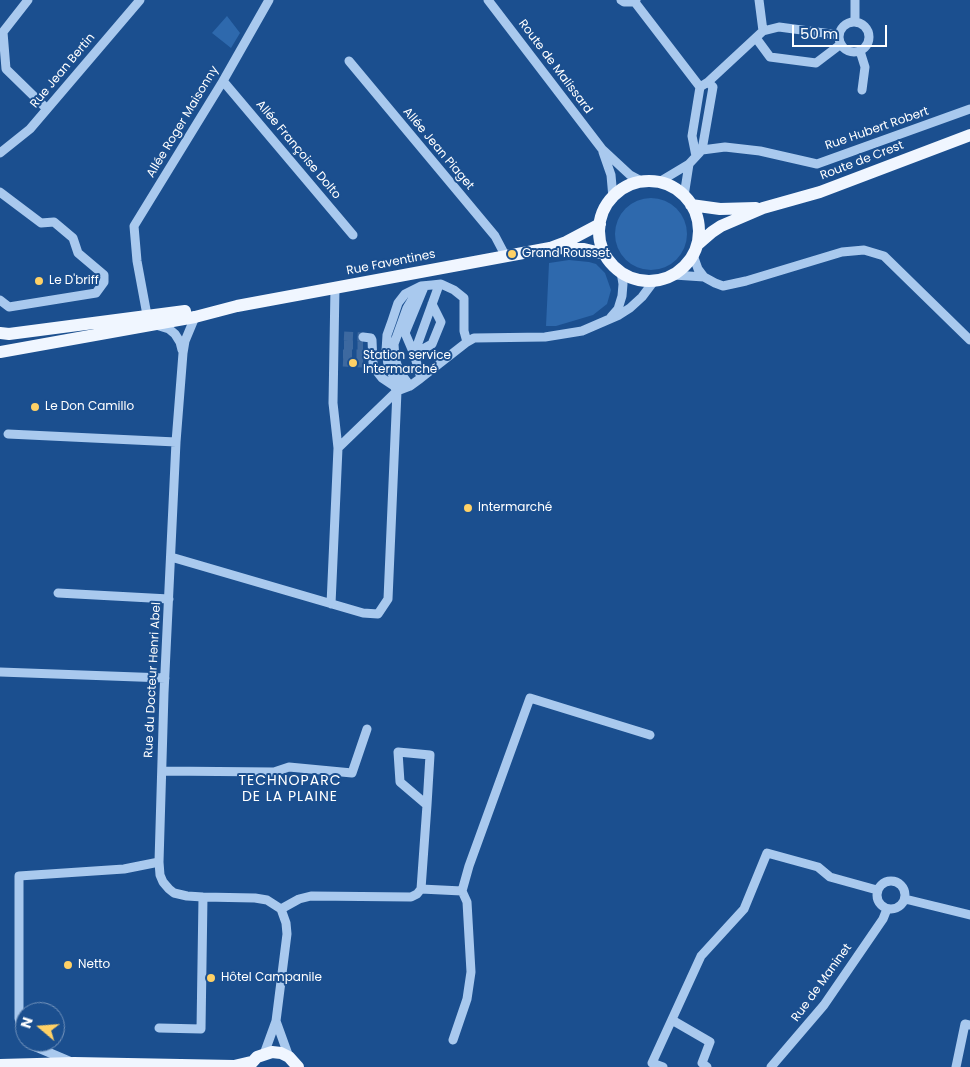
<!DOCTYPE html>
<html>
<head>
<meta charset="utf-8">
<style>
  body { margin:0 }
  #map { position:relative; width:970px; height:1067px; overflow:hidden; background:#1b4f8f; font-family:Poppins,sans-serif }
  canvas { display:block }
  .north { position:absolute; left:15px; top:1002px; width:50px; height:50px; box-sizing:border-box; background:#1b4f8f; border:1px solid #7695bc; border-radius:50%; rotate:288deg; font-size:14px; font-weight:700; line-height:20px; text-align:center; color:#fff }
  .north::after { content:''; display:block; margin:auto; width:18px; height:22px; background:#ffd166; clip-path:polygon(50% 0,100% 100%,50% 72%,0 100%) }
  .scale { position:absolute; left:792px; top:25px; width:95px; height:22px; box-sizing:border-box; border:2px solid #fff; border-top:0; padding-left:6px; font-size:15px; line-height:18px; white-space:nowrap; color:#fff; -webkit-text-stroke:4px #1b4f8f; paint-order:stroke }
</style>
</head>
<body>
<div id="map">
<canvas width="970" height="1067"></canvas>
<div class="north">N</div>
<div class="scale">50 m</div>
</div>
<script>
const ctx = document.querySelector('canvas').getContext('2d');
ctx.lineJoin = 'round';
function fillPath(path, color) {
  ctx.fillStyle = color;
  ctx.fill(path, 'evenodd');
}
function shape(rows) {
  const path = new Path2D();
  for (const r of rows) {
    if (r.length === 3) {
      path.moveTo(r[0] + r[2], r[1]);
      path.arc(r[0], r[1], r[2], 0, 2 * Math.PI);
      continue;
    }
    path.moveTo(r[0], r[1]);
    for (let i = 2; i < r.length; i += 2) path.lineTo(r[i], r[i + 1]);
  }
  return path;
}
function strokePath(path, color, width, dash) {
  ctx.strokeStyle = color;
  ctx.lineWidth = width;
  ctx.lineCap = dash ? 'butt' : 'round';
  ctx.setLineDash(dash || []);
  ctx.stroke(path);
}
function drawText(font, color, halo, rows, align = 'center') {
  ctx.font = font + ' Poppins,sans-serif';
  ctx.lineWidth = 4;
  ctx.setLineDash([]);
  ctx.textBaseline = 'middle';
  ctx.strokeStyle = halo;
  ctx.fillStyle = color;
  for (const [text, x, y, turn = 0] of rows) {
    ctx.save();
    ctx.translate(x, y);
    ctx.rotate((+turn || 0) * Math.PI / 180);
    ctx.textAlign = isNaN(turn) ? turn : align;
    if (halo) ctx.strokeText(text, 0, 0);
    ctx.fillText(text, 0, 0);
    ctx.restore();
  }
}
fillPath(shape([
  [227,16,240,33,231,48,212,33],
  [651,234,36],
  [569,260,589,262,596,264,605,273,611,290,607,304,593,315,556,326,546,326,549,263]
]), '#2e69ad');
strokePath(shape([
  [344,336,363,337],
  [344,345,363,345],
  [343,354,363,354],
  [343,362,363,363]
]), '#3d69a0', 9, [9, 4.5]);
strokePath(shape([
  [28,0,3,32,6,69,47,109],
  [488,0,602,149,630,175,643,182],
  [621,0,624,2,631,2,636,0],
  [759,0,763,31],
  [855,0,855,21],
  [634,1,700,87],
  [854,37,15],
  [756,38,770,57,816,63,841,44],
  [860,51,865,67,862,90],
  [349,61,495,236,505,255],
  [223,81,353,235],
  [708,82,763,31,779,27,839,35],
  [702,150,725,147,760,151,817,164,970,109],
  [603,152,611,175,613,198],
  [0,153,30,129,140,0],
  [659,182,689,164,702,150,713,87,708,82,700,87,692,136,696,156],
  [0,192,41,223,54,222,73,238,78,253,104,275,104,282,96,293,9,307,0,300],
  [684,196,689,164],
  [693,255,698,269,704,277],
  [674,275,704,277,715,283,723,286,746,281,842,252,864,250,884,256,970,340],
  [147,315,137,261,134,226,223,81,269,0],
  [195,317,185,341,183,353,176,442,164,693,159,862,160,875,163,882,169,889,174,893,187,896,203,897,255,898,267,900,281,909,286,923,287,934,276,1021,264,1054],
  [611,317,618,309,622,296,623,284,621,272],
  [156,325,169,329,175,334,180,342,182,350],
  [414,354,439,285],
  [414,354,432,344,441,322,432,304],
  [421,378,414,354,405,333,424,287],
  [410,386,399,371,395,358,394,344,407,308,419,288],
  [402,389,393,376,388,365,386,351,387,335,392,321,398,303,405,294,421,286,432,285,441,284,454,290,464,298,464,331,467,342],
  [8,434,176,442],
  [338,448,397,391,394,386,382,378,375,369,373,363,372,340,371,338,363,337],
  [171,557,363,613,378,614,388,599,397,391,410,386,421,378,467,342,474,338,545,337,582,331,619,315,630,308,642,297,654,281],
  [58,593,169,599],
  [331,604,338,448,333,403,335,287],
  [0,672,165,678],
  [162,771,274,772,289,767,352,773,367,729],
  [891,895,14],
  [421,889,462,891,469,866,530,698,650,735],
  [905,899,970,915],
  [281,909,299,899,311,896,411,897,417,894,421,889,427,805,430,755,398,752,400,782,427,805],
  [672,1020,710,1042,702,1063,707,1067],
  [276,1021,289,1057],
  [159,1028,201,1029,203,897],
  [25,1036,22,1033,19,1018,19,876,124,869,159,862],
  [453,1040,467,999,471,972,467,902,462,891],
  [31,1042,36,1047,69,1061],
  [663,1067,652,1063,701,956,744,909,767,853,818,867,830,877,877,890],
  [771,1067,824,1005,883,919,887,909],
  [956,1067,965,1024,970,1025]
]), '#a9c9ee', 9);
strokePath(shape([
  [649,231,50],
  [691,205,720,209,756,208],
  [697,245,712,232,721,226,763,208,820,192,970,135],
  [555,248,584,249,605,254],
  [0,333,9,334,185,311],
  [0,352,195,317,237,306,550,248,566,242,600,224],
  [0,1065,74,1063,234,1066,251,1062],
  [248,1067,257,1057,272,1052,281,1053,289,1057,298,1067]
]), '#f0f6ff', 12);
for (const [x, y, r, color] of [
  [512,254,5,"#ffd166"],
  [39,281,5,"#ffd166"],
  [353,363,5,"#ffd166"],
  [35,407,5,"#ffd166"],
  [468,508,5,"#ffd166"],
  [68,965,5,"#ffd166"],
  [211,978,5,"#ffd166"]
]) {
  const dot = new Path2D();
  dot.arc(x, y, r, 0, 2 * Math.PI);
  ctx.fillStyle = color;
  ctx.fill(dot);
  strokePath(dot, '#1b4f8f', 2);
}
drawText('12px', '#fff', '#1b4f8f', [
  ["Route de Malissard",555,67,53],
  ["Rue Jean Bertin",63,71,-50],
  ["Allée Roger Maisonny",183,122,-59],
  ["Rue Hubert Robert",877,129,-19],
  ["Allée Jean Piaget",438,149,50],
  ["Allée Françoise Dolto",298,150,50],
  ["Route de Crest",862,161,-21],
  ["Rue Faventines",391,263,-11],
  ["Rue du Docteur Henri Abel",153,680,-87],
  ["Rue de Maninet",822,983,-54]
]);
drawText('12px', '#fff', '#1b4f8f', [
  ["Grand Rousset",522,254],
  ["Le D'briff",49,281],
  ["Station service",363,356],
  ["Intermarché",363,370],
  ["Le Don Camillo",45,407],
  ["Intermarché",478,508],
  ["Netto",78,965],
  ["Hôtel Campanile",221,978]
], 'left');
ctx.letterSpacing = '1px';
drawText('14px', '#fff', '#1b4f8f', [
  ["TECHNOPARC",290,781],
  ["DE LA PLAINE",290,797]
]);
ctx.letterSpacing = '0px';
</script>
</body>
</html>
